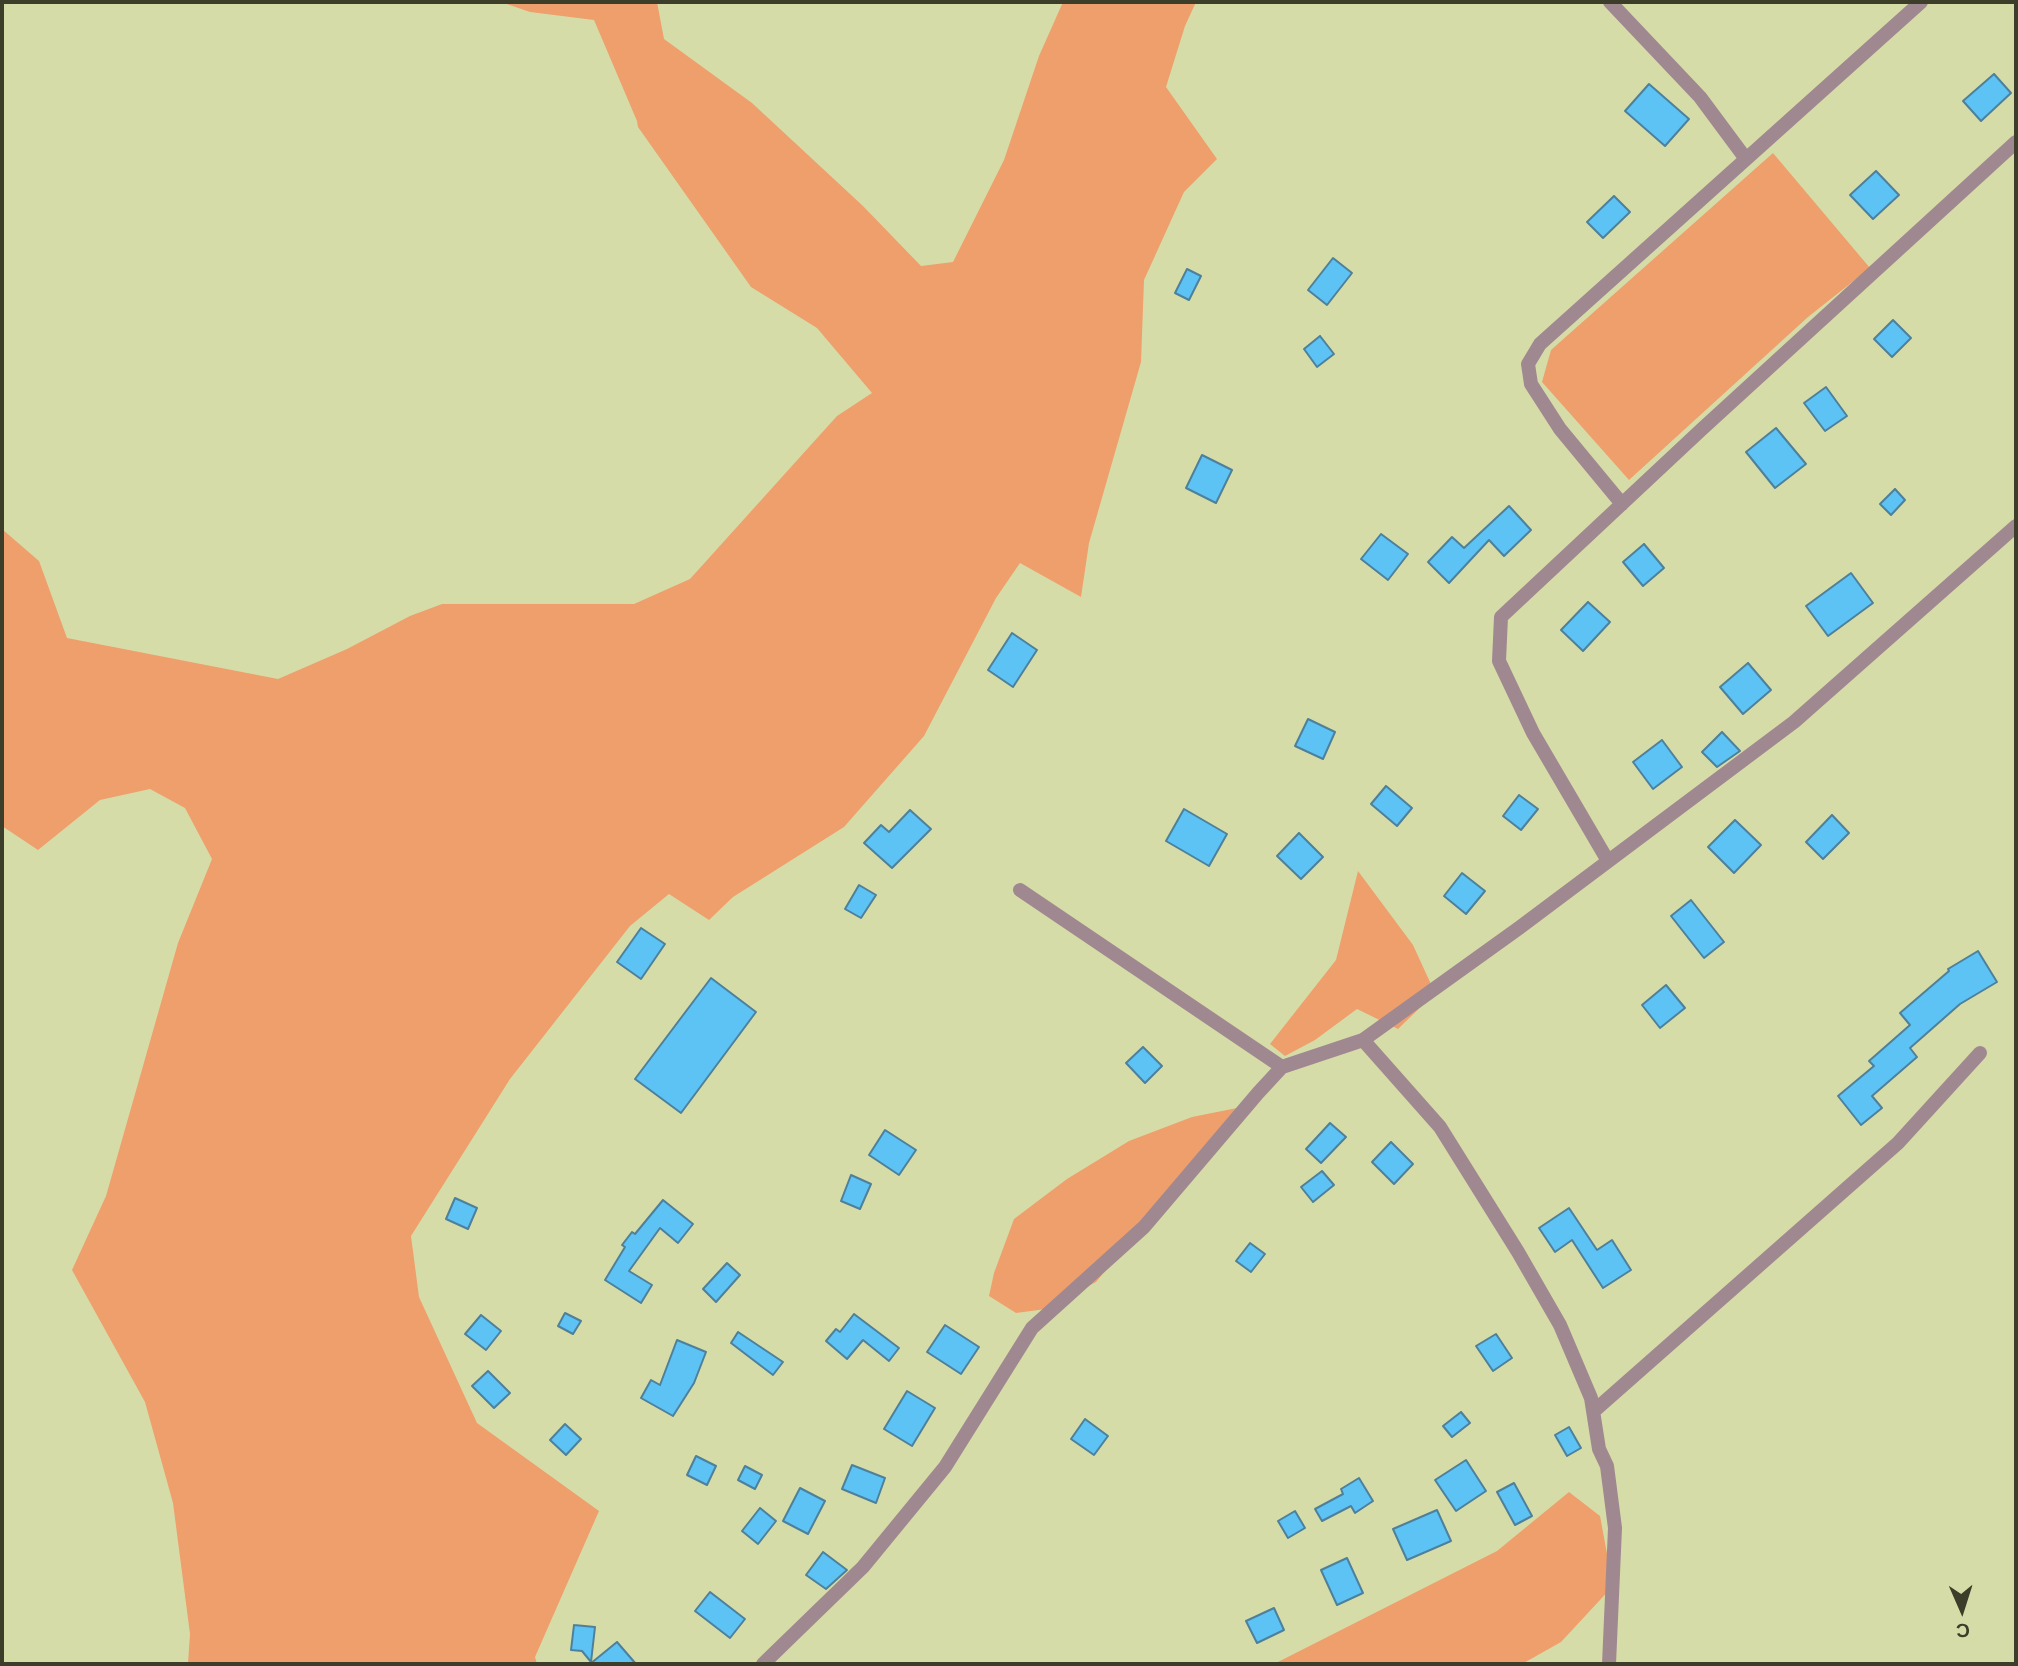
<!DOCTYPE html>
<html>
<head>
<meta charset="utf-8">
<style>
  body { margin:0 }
  #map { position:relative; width:2018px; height:1666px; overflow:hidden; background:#d6dca8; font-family:Barlow,sans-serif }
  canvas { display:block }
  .frame { position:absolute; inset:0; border:4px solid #3c3e29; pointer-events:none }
  .north { position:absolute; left:1927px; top:1575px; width:70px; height:70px; -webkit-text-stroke:5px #d6dca8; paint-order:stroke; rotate:177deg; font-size:19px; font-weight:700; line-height:28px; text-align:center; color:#3c3e29 }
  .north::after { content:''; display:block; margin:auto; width:24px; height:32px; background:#3c3e29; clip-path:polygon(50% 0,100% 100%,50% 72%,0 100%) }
</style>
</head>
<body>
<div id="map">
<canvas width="2018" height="1666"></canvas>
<div class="frame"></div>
<div class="north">С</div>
</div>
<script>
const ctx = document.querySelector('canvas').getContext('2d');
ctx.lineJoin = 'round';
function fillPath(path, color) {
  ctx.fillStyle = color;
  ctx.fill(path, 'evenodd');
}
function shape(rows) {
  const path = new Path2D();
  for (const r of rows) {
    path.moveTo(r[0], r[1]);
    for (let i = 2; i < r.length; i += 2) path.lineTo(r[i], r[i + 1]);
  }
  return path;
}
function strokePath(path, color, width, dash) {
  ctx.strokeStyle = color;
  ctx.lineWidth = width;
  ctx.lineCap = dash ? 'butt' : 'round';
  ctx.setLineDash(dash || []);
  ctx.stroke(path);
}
fillPath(shape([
  [501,2,657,2,664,39,752,103,863,206,921,266,953,262,1004,160,1039,56,1063,2,1196,2,1185,26,1166,87,1217,159,1184,192,1144,280,1141,362,1089,543,1081,597,1020,563,996,598,924,736,844,827,733,897,709,920,669,894,630,926,510,1079,411,1236,419,1297,477,1423,599,1511,535,1657,537,1664,188,1664,190,1634,173,1503,145,1402,72,1270,106,1196,178,943,212,859,185,808,150,789,100,800,38,850,2,826,2,529,39,561,67,638,278,679,347,649,410,616,442,604,634,604,690,579,837,416,872,393,817,328,751,287,638,127,637,121,594,20,530,12],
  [1773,153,1870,268,1808,317,1629,480,1542,382,1551,350],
  [1358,871,1413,945,1435,993,1398,1029,1357,1009,1315,1040,1285,1056,1270,1044,1336,960],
  [1237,1108,1171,1193,1096,1282,1046,1309,1016,1313,989,1296,994,1273,1014,1219,1067,1179,1129,1141,1192,1117],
  [1569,1492,1600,1516,1613,1586,1561,1642,1522,1664,1274,1664,1497,1551]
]), '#ee9f6c');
const building = shape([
  [1994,74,2011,93,1981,121,1963,101,1994,74],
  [1649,84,1689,119,1665,146,1625,111,1649,84],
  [1876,171,1899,195,1873,219,1850,195,1876,171],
  [1614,196,1630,212,1603,238,1587,222,1614,196],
  [1333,258,1352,273,1327,305,1308,290,1333,258],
  [1187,269,1201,276,1189,300,1175,293,1187,269],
  [1893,320,1911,338,1892,357,1874,339,1893,320],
  [1320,336,1334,354,1317,367,1304,349,1320,336],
  [1826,387,1847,416,1825,431,1804,403,1826,387],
  [1776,428,1806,464,1775,488,1746,452,1776,428],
  [1202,455,1232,470,1216,503,1186,488,1202,455],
  [1895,489,1905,500,1891,515,1880,504,1895,489],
  [1509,506,1531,530,1504,556,1489,540,1449,583,1428,562,1452,537,1464,548,1509,506],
  [1381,534,1408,554,1388,580,1361,559,1381,534],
  [1644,544,1664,568,1643,586,1623,562,1644,544],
  [1851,573,1873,603,1828,636,1806,606,1851,573],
  [1588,602,1610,622,1583,651,1561,630,1588,602],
  [1012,633,1037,650,1013,687,988,670,1012,633],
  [1748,663,1771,690,1743,714,1720,687,1748,663],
  [1308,719,1335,732,1323,759,1295,746,1308,719],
  [1722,732,1740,751,1717,767,1702,752,1722,732],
  [1662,740,1682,767,1653,789,1633,762,1662,740],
  [1386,786,1412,808,1397,826,1371,804,1386,786],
  [1519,795,1538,809,1521,830,1503,816,1519,795],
  [1184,809,1227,834,1209,866,1166,841,1184,809],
  [910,810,931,829,892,868,864,843,881,825,889,832,910,810],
  [1832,815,1849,833,1823,859,1806,842,1832,815],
  [1735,820,1761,845,1734,873,1708,847,1735,820],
  [1299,833,1323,857,1301,879,1277,856,1299,833],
  [1462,873,1485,891,1466,914,1444,896,1462,873],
  [859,885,876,895,861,918,845,909,859,885],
  [1691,900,1724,942,1704,958,1671,916,1691,900],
  [641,928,665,944,641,979,617,962,641,928],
  [1978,951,1997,982,1960,1004,1910,1048,1917,1057,1872,1096,1882,1108,1861,1125,1838,1096,1874,1066,1869,1061,1910,1025,1900,1013,1949,971,1948,969,1978,951],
  [711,978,756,1012,681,1113,635,1079,711,978],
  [1666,985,1685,1008,1660,1028,1642,1005,1666,985],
  [1143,1047,1162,1066,1145,1083,1126,1063,1143,1047],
  [1330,1123,1346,1137,1321,1163,1306,1149,1330,1123],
  [885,1130,916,1150,899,1175,869,1155,885,1130],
  [1391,1142,1413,1164,1394,1184,1372,1162,1391,1142],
  [1322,1171,1334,1185,1313,1202,1301,1187,1322,1171],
  [851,1175,871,1184,860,1209,841,1201,851,1175],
  [455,1198,477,1208,468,1229,446,1219,455,1198],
  [663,1200,693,1224,678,1243,660,1228,629,1271,652,1285,641,1303,605,1280,625,1247,622,1245,632,1232,635,1234,663,1200],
  [1569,1208,1597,1250,1612,1240,1631,1270,1603,1288,1572,1240,1555,1252,1539,1228,1569,1208],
  [1250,1243,1265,1254,1251,1272,1236,1261,1250,1243],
  [727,1263,740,1275,716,1302,703,1289,727,1263],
  [565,1313,581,1321,573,1334,558,1326,565,1313],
  [854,1314,899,1348,889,1361,863,1340,847,1359,826,1341,836,1329,840,1332,854,1314],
  [481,1315,501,1331,486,1350,465,1334,481,1315],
  [945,1325,979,1347,961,1374,927,1352,945,1325],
  [738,1332,783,1362,773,1375,731,1343,738,1332],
  [1496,1334,1512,1358,1493,1371,1476,1346,1496,1334],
  [677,1340,706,1352,694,1383,673,1416,641,1398,651,1380,660,1385,677,1340],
  [488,1371,510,1393,494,1408,472,1386,488,1371],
  [907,1391,935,1408,912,1446,884,1429,907,1391],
  [1461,1412,1470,1423,1452,1437,1443,1426,1461,1412],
  [1085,1419,1108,1436,1094,1455,1071,1439,1085,1419],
  [565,1424,581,1439,566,1455,550,1440,565,1424],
  [1569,1427,1581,1448,1567,1456,1555,1435,1569,1427],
  [696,1456,716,1466,707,1485,687,1475,696,1456],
  [1466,1460,1486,1491,1456,1511,1435,1480,1466,1460],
  [852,1465,885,1478,876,1503,842,1489,852,1465],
  [745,1466,762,1475,755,1489,738,1480,745,1466],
  [1359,1478,1373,1501,1355,1513,1351,1506,1322,1521,1315,1509,1343,1494,1341,1489,1359,1478],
  [1514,1483,1532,1516,1515,1525,1497,1492,1514,1483],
  [800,1488,825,1501,808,1534,783,1521,800,1488],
  [760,1508,776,1521,758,1544,742,1531,760,1508],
  [1437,1510,1451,1541,1407,1560,1393,1529,1437,1510],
  [1295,1511,1305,1528,1288,1538,1278,1521,1295,1511],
  [823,1552,847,1570,826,1589,806,1575,823,1552],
  [1347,1558,1363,1593,1337,1605,1321,1570,1347,1558],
  [710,1592,745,1619,730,1638,695,1611,710,1592],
  [1274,1608,1284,1630,1257,1643,1246,1621,1274,1608],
  [574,1625,595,1627,591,1662,582,1651,571,1650,574,1625],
  [617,1642,636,1664,590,1664,617,1642]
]);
fillPath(building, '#5dc2f4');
strokePath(building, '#4d809b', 2);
strokePath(shape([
  [1610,2,1700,97,1746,159],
  [1622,504,1560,429,1531,384,1528,364,1540,344,1921,2],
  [1608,861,1533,733,1499,661,1501,617,1702,429,2016,142],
  [1020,890,1282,1067,1363,1040,1519,928,1794,722,2016,526],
  [1363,1040,1440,1127,1518,1252,1560,1325,1591,1398,1599,1449,1607,1466,1615,1528,1609,1664],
  [1594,1411,1898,1143,1980,1053],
  [763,1664,863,1567,945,1467,1032,1328,1144,1227,1258,1093,1282,1067]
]), '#a08891', 14);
</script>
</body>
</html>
